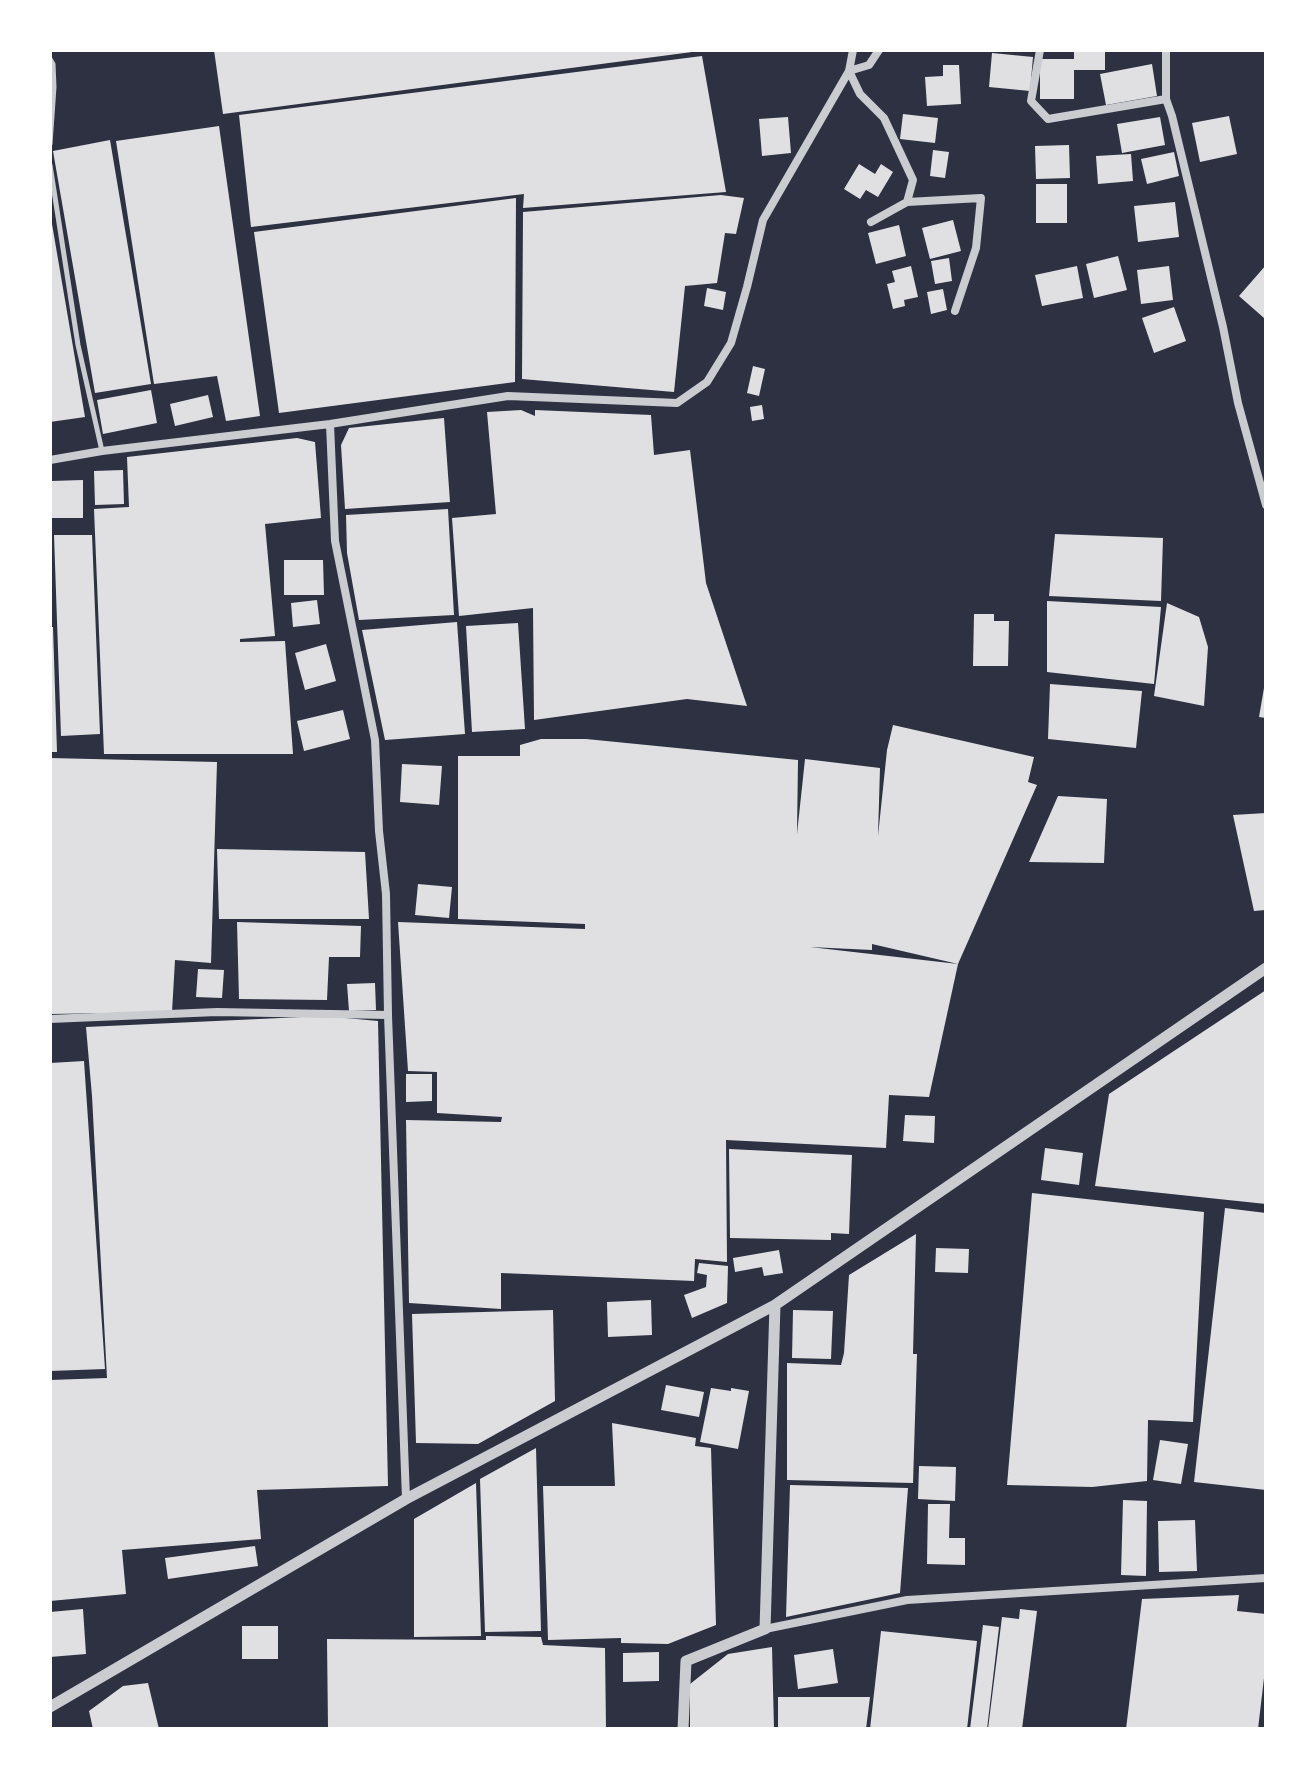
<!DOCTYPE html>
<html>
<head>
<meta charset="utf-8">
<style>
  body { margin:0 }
  #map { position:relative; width:1316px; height:1779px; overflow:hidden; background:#2d3142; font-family:Inter,sans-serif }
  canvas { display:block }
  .frame { position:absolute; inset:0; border:52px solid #fff; pointer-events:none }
</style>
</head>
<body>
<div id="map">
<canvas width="1316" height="1779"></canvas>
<div class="frame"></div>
</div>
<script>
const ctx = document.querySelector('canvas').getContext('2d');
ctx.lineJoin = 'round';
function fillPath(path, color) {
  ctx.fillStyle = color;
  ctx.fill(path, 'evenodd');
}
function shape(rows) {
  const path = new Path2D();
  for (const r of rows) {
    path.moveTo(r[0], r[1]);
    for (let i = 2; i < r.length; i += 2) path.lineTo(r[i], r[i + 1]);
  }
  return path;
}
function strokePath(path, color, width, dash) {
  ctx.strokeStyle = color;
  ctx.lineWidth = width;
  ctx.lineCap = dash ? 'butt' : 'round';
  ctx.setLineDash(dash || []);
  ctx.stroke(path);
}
fillPath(shape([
  [214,50,692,50,692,52,223,114],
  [1074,50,1105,50,1105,70,1074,70,1074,99,1040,99,1040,59,1074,59],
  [992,53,1033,57,1030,91,989,87],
  [702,56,726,192,523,208,524,194,251,227,239,115],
  [1152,64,1157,96,1106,105,1100,74],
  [943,65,959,65,961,104,927,106,925,77,943,76],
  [903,114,938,118,935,143,900,139],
  [1229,116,1237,154,1200,162,1192,123],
  [788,117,791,153,762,156,759,119],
  [1160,117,1165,145,1122,153,1117,124],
  [219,126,260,416,226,421,217,376,154,384,116,141],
  [110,140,151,384,95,393,53,151],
  [1069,145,1070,178,1036,179,1035,146],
  [933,150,949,152,945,178,930,176],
  [1174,152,1179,176,1147,184,1141,159],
  [1131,154,1133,181,1098,184,1096,156],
  [859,164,875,174,881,164,893,172,878,197,866,190,860,199,844,189],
  [1036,184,1067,184,1067,223,1036,223],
  [721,195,744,198,736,234,725,233,717,283,685,286,674,392,522,379,523,212],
  [516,198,515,382,279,413,254,232],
  [1175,202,1179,237,1138,242,1134,206],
  [953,220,961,251,930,259,922,228],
  [52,224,85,417,50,422,50,225],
  [899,225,906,256,876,264,868,233],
  [1118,256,1127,290,1094,298,1086,264],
  [949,258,952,281,935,284,931,261],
  [1266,265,1266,316,1264,318,1239,296],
  [911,266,918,297,904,300,905,306,893,309,887,284,895,282,892,271],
  [1077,266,1083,298,1042,306,1035,275],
  [1169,266,1173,300,1141,304,1137,270],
  [707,288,726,292,723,310,704,306],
  [943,289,947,310,931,314,927,292],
  [1174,307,1186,341,1154,353,1142,318],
  [753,366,765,369,759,396,747,393],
  [151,390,157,423,103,434,97,400],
  [208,395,213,417,175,426,170,404],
  [762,405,764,419,752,421,750,407],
  [521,410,535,416,535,410,651,415,654,455,690,450,706,583,747,706,687,699,534,720,533,608,459,616,452,518,496,514,487,412],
  [444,418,450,502,345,509,341,445,349,428],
  [297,438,315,442,321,518,265,524,275,636,240,639,240,642,285,641,293,754,104,754,94,509,129,507,127,457],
  [123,470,124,504,95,505,94,471],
  [83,480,83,518,51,518,51,481],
  [448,509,454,615,359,620,347,553,346,515],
  [1055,534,1163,538,1161,601,1049,596],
  [54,535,92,535,100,734,61,736],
  [284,560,323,560,324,595,284,595],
  [317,600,320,624,293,627,291,603],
  [1047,601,1161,607,1154,684,1047,672],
  [1167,603,1199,617,1208,647,1204,706,1154,696],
  [974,614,994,614,994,621,1009,621,1008,666,973,666],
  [457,622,465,734,385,740,362,630],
  [518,623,525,729,472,732,466,626],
  [50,627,53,627,57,752,50,752],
  [326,644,336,681,305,690,295,653],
  [1050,684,1142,691,1136,748,1048,739],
  [1264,688,1266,688,1266,718,1259,717],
  [343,710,350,739,304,751,297,721],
  [893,725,1034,757,1028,782,1037,785,958,964,929,1097,889,1095,886,1148,726,1140,727,1262,695,1259,694,1281,501,1273,501,1309,409,1303,406,1120,501,1122,502,1117,437,1113,437,1072,408,1071,398,922,585,929,585,924,458,919,458,756,520,756,520,745,541,739,586,739,798,760,797,834,805,759,880,768,878,836,887,750],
  [872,944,958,964,810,947,872,950],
  [50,758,217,762,211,963,175,960,172,1012,50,1014],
  [402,764,442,766,439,805,400,802],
  [1058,796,1107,799,1104,863,1029,862],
  [1266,813,1266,910,1254,911,1233,815],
  [217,849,365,852,369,919,219,919],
  [418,884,452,887,449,918,415,915],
  [237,922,361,926,360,957,329,957,327,1000,239,999],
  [198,969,224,970,222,998,196,997],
  [375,983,376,1010,349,1011,347,984],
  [1266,990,1266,1204,1095,1186,1109,1094],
  [324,1016,378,1021,388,1486,257,1490,261,1539,122,1550,126,1594,50,1601,50,1380,107,1378,92,1096,86,1027],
  [84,1061,105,1369,50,1371,50,1063],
  [406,1074,432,1074,432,1101,406,1102],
  [905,1115,935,1116,934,1143,903,1141],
  [1045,1148,1083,1153,1079,1185,1041,1180],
  [729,1149,852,1155,849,1234,831,1233,831,1240,730,1238],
  [1032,1193,1204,1212,1193,1422,1148,1420,1147,1481,1092,1487,1007,1485],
  [1225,1208,1266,1213,1266,1490,1194,1482],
  [916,1234,913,1354,917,1354,913,1483,787,1480,787,1363,841,1365,844,1353,849,1275],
  [936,1248,969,1249,968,1273,935,1272],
  [779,1250,783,1273,764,1276,762,1267,735,1272,733,1258],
  [699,1263,728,1266,727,1303,692,1318,684,1295,706,1287,707,1275,697,1273],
  [651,1300,652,1335,608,1337,607,1302],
  [553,1310,555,1401,478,1444,416,1443,412,1314],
  [793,1310,833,1311,831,1359,792,1358],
  [666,1385,704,1392,699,1417,661,1410],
  [711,1388,731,1391,731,1388,749,1391,738,1449,700,1442],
  [612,1423,696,1438,695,1446,711,1448,716,1625,668,1644,621,1643,621,1638,548,1640,543,1486,615,1486],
  [1160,1440,1188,1444,1181,1484,1153,1480],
  [536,1448,541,1631,485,1632,480,1479],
  [919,1466,956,1467,955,1501,918,1499],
  [476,1483,481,1636,414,1637,414,1519],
  [790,1485,908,1488,900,1593,786,1617],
  [1123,1500,1147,1501,1146,1576,1121,1575],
  [928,1504,950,1504,949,1538,965,1538,965,1565,927,1564],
  [1195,1520,1197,1571,1159,1572,1158,1521],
  [255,1546,258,1566,168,1579,165,1558],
  [1239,1595,1237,1611,1266,1614,1266,1661,1258,1729,1126,1729,1142,1599],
  [83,1609,86,1654,50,1657,50,1612],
  [1020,1609,1037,1611,1022,1729,988,1729,1002,1617,1019,1619],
  [983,1625,999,1627,987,1729,970,1729],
  [242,1626,278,1626,278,1659,242,1659],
  [881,1631,977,1641,967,1729,870,1729],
  [486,1636,541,1637,543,1645,605,1648,606,1729,328,1729,327,1639,486,1640],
  [772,1647,774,1729,690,1729,690,1684,728,1654],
  [833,1649,838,1683,798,1689,794,1655],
  [659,1652,659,1681,623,1682,623,1653],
  [148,1683,159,1729,93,1729,89,1711,123,1686],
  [778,1697,870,1697,866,1729,778,1729]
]), '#e0e0e3');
strokePath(shape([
  [50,59,53,64,54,87,50,144],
  [50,165,78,345,102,451]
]), '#caccd0', 5);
strokePath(shape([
  [1040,50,1031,101,1048,119,1166,99],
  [1166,50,1166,99,1172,116,1223,327,1238,403,1266,505],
  [907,202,981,198,976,248,955,311],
  [871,222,907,202,913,180,884,118,860,94,849,71,869,65,879,50],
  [330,424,335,541,375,740,379,831,386,894,388,1015,406,1499],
  [50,460,102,451,330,424,508,396,677,403,707,382,731,343,747,287,763,220,849,71,853,50],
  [50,1019,217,1012,388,1015],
  [765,1629,907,1600,1266,1578]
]), '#caccd0', 8);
strokePath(shape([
  [50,1707,406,1499,775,1305,1266,968],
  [683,1729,686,1661,765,1629,775,1305]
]), '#caccd0', 11);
</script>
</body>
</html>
